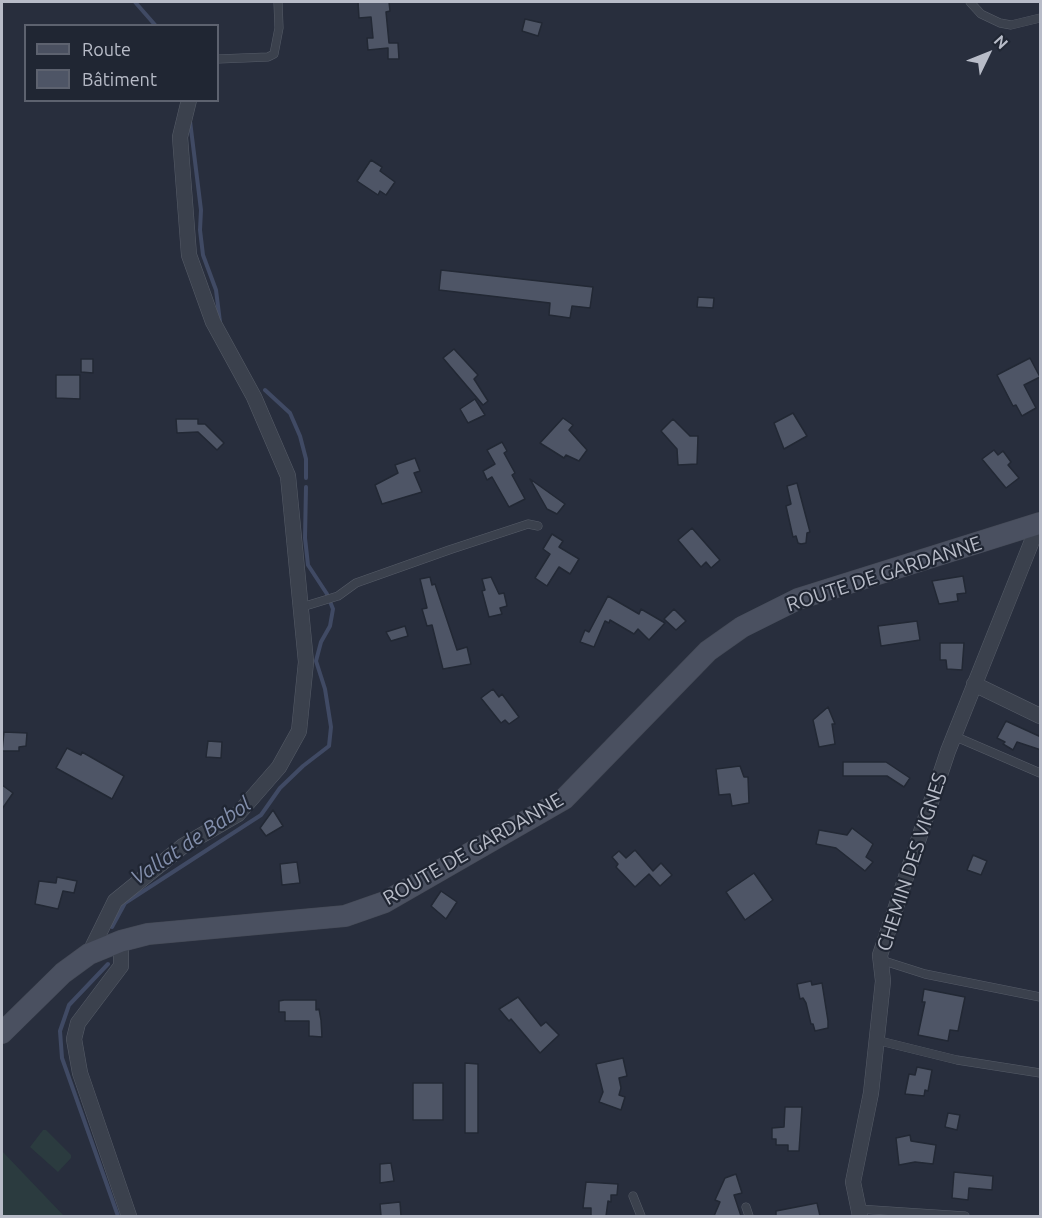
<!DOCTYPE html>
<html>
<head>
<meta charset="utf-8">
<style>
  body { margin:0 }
  #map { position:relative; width:1042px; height:1218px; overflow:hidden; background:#282e3d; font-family:Ubuntu,sans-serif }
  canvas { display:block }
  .frame { position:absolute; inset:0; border:3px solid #b8bcc8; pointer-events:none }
  .legend { position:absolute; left:24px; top:24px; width:195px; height:78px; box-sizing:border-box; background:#202633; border:2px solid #5d626f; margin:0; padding:8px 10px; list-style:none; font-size:18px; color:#b8bcc8 }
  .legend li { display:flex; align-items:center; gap:12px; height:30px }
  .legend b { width:30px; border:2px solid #5d626f }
  .north { position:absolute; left:958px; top:24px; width:60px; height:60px; -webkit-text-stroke:4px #202633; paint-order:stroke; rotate:47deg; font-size:16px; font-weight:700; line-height:24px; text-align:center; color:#b8bcc8 }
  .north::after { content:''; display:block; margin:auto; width:21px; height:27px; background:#b8bcc8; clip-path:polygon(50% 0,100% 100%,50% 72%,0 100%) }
</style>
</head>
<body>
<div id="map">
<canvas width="1042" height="1218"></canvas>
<div class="frame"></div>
<ul class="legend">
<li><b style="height:8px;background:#4a5060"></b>Route</li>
<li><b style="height:16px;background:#4e5566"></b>Bâtiment</li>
</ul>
<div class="north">N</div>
</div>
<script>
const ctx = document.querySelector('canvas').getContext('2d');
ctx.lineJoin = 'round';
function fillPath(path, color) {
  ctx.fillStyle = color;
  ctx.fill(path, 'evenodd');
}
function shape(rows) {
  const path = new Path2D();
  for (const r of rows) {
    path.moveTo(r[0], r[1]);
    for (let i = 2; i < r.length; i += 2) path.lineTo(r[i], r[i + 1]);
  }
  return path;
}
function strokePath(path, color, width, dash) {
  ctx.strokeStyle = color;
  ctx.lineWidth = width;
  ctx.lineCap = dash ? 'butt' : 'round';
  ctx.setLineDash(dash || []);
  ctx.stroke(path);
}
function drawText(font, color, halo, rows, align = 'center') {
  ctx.font = font + ' Ubuntu,sans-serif';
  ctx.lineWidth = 4.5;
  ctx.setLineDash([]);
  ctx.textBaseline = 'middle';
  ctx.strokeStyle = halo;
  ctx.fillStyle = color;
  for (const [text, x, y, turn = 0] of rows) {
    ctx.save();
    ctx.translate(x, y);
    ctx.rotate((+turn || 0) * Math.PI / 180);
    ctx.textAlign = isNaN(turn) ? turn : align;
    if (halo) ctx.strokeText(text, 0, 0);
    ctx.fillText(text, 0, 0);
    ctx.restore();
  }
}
fillPath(shape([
  [43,1130,46,1130,71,1155,71,1158,58,1172,30,1147],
  [2,1151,64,1216,2,1216]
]), '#2b3b3f');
strokePath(shape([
  [135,2,156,26],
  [190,121,201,210,200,230,203,255,216,290,220,322],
  [265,390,290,413,300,436,306,459,306,478],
  [112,927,125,903,261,815,280,788,303,766,329,746,331,727,325,689,316,661,321,642,330,626,333,609,327,594,308,565,305,538,306,487],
  [108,964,69,1005,60,1031,62,1058,118,1216]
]), '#404a64', 4);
const building = shape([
  [358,2,389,2,390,11,386,12,389,43,398,43,399,59,388,59,388,48,368,50,367,38,373,38,371,17,359,18,358,2],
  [525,19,542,23,538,36,522,31,525,19],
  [371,160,382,167,380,171,395,182,386,195,380,191,378,195,357,181,371,160],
  [441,270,593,287,590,308,572,306,570,318,549,315,550,303,439,290,441,270],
  [698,297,714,298,713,308,697,307,698,297],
  [454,349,478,375,474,379,488,401,483,405,443,358,454,349],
  [1030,358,1040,377,1024,385,1036,408,1022,416,1016,405,1013,406,997,375,1030,358],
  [81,359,93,359,93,373,81,372,81,359],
  [56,375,80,375,80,399,56,398,56,375],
  [475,399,485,415,468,423,460,409,475,399],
  [793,413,807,436,784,449,774,423,793,413],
  [563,418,573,425,569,430,587,450,579,461,566,455,564,458,540,443,563,418],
  [176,419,198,419,198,424,205,424,224,443,217,450,198,432,177,433,176,419],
  [673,419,690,436,698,436,697,464,678,465,677,449,661,431,673,419],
  [502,442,507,451,504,453,515,473,512,475,525,499,509,507,492,477,487,480,483,471,495,464,487,450,502,442],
  [994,450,998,455,1003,451,1011,462,1008,465,1019,478,1006,488,982,459,994,450],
  [415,458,420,471,414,473,422,492,382,504,375,485,398,473,395,465,415,458],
  [530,479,565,504,557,514,547,509,530,479],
  [797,483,810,532,807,533,806,543,801,544,798,543,796,536,793,537,786,506,791,504,787,486,797,483],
  [692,528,720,560,711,568,706,562,701,567,678,540,692,528],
  [552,534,563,541,559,547,579,559,570,574,559,567,547,586,535,578,550,554,543,549,552,534],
  [963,576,966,593,957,594,958,601,939,604,932,581,963,576],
  [430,577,432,585,435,584,457,650,467,647,471,664,443,669,432,625,427,626,422,609,427,608,420,579,430,577],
  [491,577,499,594,504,593,507,606,500,608,502,614,489,617,482,591,485,590,482,579,491,577],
  [608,596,639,614,641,609,665,623,649,640,638,629,634,634,610,620,609,623,605,621,594,647,580,642,585,630,589,632,608,596],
  [674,609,686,621,676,630,664,619,674,609],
  [917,621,920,640,881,646,878,626,917,621],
  [405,626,408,636,391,641,386,632,405,626],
  [940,643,964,643,962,670,947,669,946,660,940,660,940,643],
  [493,689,499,697,502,694,519,717,509,724,505,720,501,723,481,698,493,689],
  [828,707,835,724,832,724,835,744,819,747,813,720,828,707],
  [1006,721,1041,737,1041,750,1017,742,1013,750,1003,744,1005,742,997,738,1006,721],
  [4,732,27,733,26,746,19,747,19,751,2,751,4,732],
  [208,741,222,742,221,758,206,757,208,741],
  [67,748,81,755,82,752,124,776,112,799,56,768,67,748],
  [843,762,886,762,910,778,904,787,887,776,843,776,843,762],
  [740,766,744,777,748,777,749,803,732,806,730,794,719,795,716,769,740,766],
  [2,785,13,793,2,809,2,785],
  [273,810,283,826,266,836,260,828,273,810],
  [852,828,873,844,866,857,873,862,865,871,836,848,816,844,819,830,847,835,852,828],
  [635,850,653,871,661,863,672,875,660,886,649,874,635,887,616,867,618,864,612,857,619,851,626,858,635,850],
  [973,855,987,861,981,875,967,870,973,855],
  [297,862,300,883,282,885,280,864,297,862],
  [754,873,773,900,745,920,726,892,754,873],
  [57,877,77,881,74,893,63,891,58,909,35,904,39,881,56,883,57,877],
  [441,891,457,902,446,919,431,906,441,891],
  [811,981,812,985,822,983,828,1021,828,1028,815,1031,813,1024,811,1024,806,1003,803,998,800,999,797,984,811,981],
  [924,989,965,997,958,1031,950,1030,948,1041,918,1035,925,1002,922,1002,924,989],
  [518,997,541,1026,546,1022,559,1035,540,1053,511,1019,509,1021,499,1009,518,997],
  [284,1000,316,1000,316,1010,319,1009,321,1020,322,1037,309,1036,309,1021,285,1021,285,1012,279,1012,279,1001,284,1000],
  [623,1058,627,1076,619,1078,621,1088,619,1095,625,1097,621,1110,599,1102,603,1092,596,1064,623,1058],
  [465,1063,478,1064,478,1133,465,1133,465,1063],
  [917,1067,932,1070,928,1091,925,1090,924,1096,905,1094,909,1074,915,1075,917,1067],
  [413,1083,443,1083,443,1120,413,1120,413,1083],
  [785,1107,802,1107,799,1151,788,1151,788,1145,776,1145,776,1139,772,1139,772,1128,784,1127,785,1107],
  [948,1113,960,1115,957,1130,945,1127,948,1113],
  [910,1135,911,1141,936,1145,933,1164,915,1162,899,1165,896,1138,910,1135],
  [391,1163,394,1181,380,1183,380,1164,391,1163],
  [954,1172,993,1176,992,1190,969,1188,968,1200,952,1198,954,1172],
  [736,1174,742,1193,734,1195,741,1216,714,1216,720,1202,715,1200,725,1178,736,1174],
  [586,1182,618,1184,617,1195,611,1195,611,1202,608,1201,606,1216,591,1216,591,1208,583,1208,586,1182],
  [400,1202,401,1216,381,1216,380,1204,400,1202],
  [817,1203,820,1216,776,1216,776,1211,817,1203]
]);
fillPath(building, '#4e5566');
strokePath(building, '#222834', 1.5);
const lane = shape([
  [970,2,981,14,1000,23,1011,25,1040,18],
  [218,59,268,57,274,54,279,28,278,2],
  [302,607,338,596,356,583,449,550,528,524,538,526],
  [954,736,1040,773],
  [881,960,925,974,1040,997],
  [876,1040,957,1060,1040,1073],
  [633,1196,641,1216],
  [746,1207,749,1216],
  [858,1209,965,1216]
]);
const street = shape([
  [974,684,1040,716],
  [121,941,121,966,78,1023,74,1039,80,1073,129,1216],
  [89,954,115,901,183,846,238,814,279,767,299,731,306,662,288,476,254,397,213,322,189,255,180,137,189,100],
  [860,1216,853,1182,871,1093,883,981,880,955,948,751,1040,521]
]);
const secondary = shape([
  [2,1033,63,973,89,954,121,941,148,934,345,916,385,902,564,799,708,651,742,627,798,599,1040,523]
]);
strokePath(lane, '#565c68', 9);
strokePath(street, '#565c68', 16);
strokePath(secondary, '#454a56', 22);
strokePath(lane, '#3b414d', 8);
strokePath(street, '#3b414d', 15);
strokePath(secondary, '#4a5060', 21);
drawText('20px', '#b8bcc8', '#202633', [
  ["ROUTE DE GARDANNE",884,574,-18],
  ["ROUTE DE GARDANNE",473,849,-30],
  ["CHEMIN DES VIGNES",912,862,-72]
]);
drawText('italic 21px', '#838fac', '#202633', [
  ["Vallat de Babol",191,841,-34]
]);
</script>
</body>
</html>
